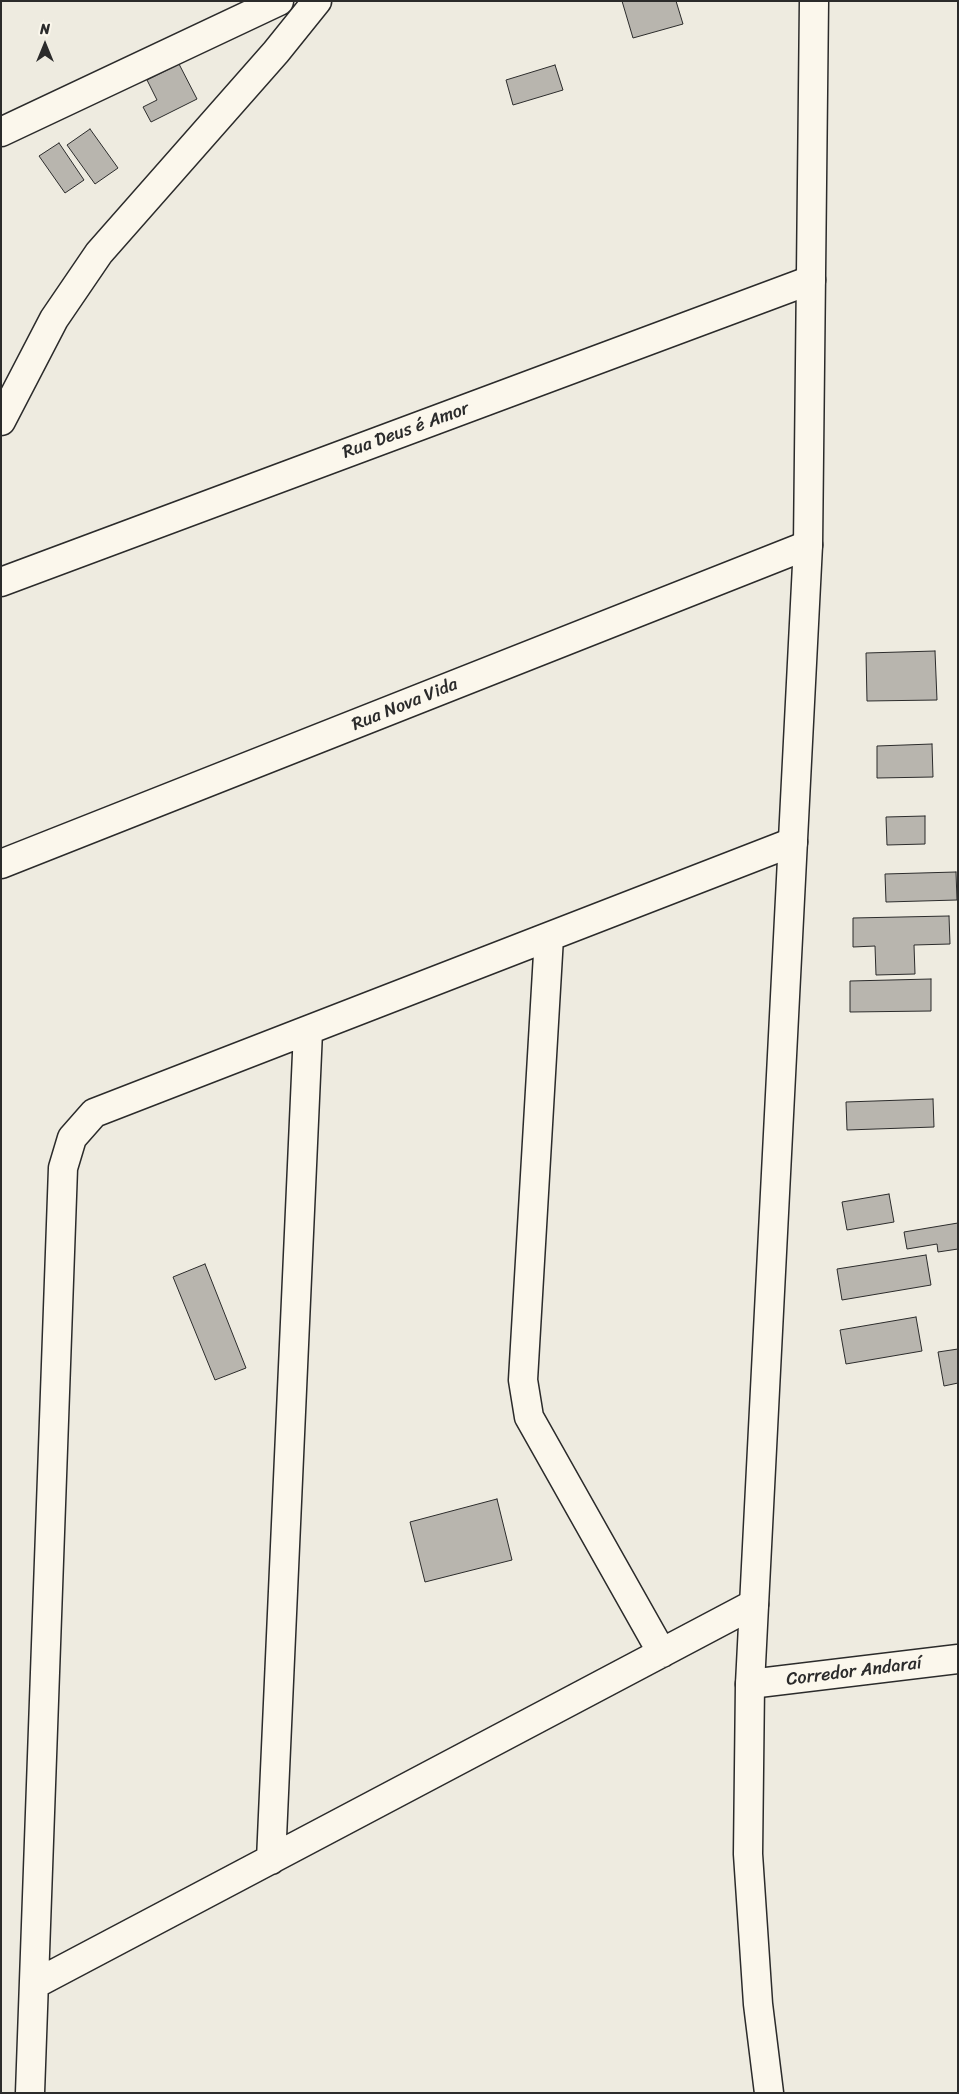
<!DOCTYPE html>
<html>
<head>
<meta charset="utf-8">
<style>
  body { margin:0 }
  #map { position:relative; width:959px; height:2094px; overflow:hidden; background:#eeebe0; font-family:Sriracha,sans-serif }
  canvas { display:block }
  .frame { position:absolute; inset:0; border:2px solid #2b2b2b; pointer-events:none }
  .north { position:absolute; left:20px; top:20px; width:50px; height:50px; -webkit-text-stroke:4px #fbf7ec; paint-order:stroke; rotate:0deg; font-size:14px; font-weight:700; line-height:20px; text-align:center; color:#2b2b2b }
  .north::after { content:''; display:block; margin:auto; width:18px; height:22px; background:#2b2b2b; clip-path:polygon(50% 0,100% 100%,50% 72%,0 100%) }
</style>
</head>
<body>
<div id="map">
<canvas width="959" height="2094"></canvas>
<div class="frame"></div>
<div class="north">N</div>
</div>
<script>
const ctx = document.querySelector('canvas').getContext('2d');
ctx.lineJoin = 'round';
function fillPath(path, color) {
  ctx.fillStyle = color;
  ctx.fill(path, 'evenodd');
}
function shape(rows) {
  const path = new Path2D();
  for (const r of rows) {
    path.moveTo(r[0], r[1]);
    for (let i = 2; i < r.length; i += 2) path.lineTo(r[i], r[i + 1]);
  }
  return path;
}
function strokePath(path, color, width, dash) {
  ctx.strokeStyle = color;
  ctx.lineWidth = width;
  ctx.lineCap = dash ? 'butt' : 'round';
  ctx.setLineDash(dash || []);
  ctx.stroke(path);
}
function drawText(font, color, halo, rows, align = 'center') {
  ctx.font = font + ' Sriracha,sans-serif';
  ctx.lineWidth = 5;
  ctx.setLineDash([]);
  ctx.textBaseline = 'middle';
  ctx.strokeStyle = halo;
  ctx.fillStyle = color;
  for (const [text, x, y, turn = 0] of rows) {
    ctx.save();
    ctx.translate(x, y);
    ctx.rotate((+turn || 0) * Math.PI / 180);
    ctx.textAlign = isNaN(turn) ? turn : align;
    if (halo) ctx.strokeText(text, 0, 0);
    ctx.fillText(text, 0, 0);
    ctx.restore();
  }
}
const building = shape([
  [622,1,676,1,683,24,633,38,622,1],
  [179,64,197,99,151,122,143,107,157,100,147,80,179,64],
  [555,65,563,90,513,105,506,80,555,65],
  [90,129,118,168,95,184,67,145,90,129],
  [59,143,84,180,65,193,39,156,59,143],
  [935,651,937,700,867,701,866,653,935,651],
  [932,744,933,777,877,778,877,746,932,744],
  [925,816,925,844,887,845,886,817,925,816],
  [956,872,957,900,886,902,885,874,956,872],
  [949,916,950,944,914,945,915,974,876,975,875,946,853,947,853,918,949,916],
  [931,979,931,1011,850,1012,850,981,931,979],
  [933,1099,934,1127,847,1130,846,1102,933,1099],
  [889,1194,894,1222,847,1230,842,1202,889,1194],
  [958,1223,958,1249,938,1252,937,1244,907,1249,904,1232,958,1223],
  [926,1255,931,1285,842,1300,837,1269,926,1255],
  [205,1264,246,1368,215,1380,173,1277,205,1264],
  [916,1317,922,1351,846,1364,840,1330,916,1317],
  [958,1349,958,1383,944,1386,938,1352,958,1349],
  [497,1499,512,1560,425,1582,410,1522,497,1499]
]);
fillPath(building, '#b8b5ae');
strokePath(building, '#2b2b2b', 1);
const minor = shape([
  [1,132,279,1],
  [1,421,54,319,99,253,276,52,317,1],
  [1,582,811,280],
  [1,864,808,545],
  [549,937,523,1380,529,1417,662,1653],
  [750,1684,958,1659],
  [271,1860,308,1031],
  [35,1984,754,1604],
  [30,2093,63,1168,72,1138,94,1113,793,842]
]);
const tertiary = shape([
  [769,2093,758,2004,748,1854,750,1684,808,545,814,1]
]);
strokePath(minor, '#2b2b2b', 31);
strokePath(tertiary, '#2b2b2b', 31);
strokePath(minor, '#fbf7ec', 28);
strokePath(tertiary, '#fbf7ec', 28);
drawText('18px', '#2b2b2b', '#fbf7ec', [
  ["Rua Deus é Amor",406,431,-20],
  ["Rua Nova Vida",405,705,-22],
  ["Corredor Andaraí",854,1672,-7]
]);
</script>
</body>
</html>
